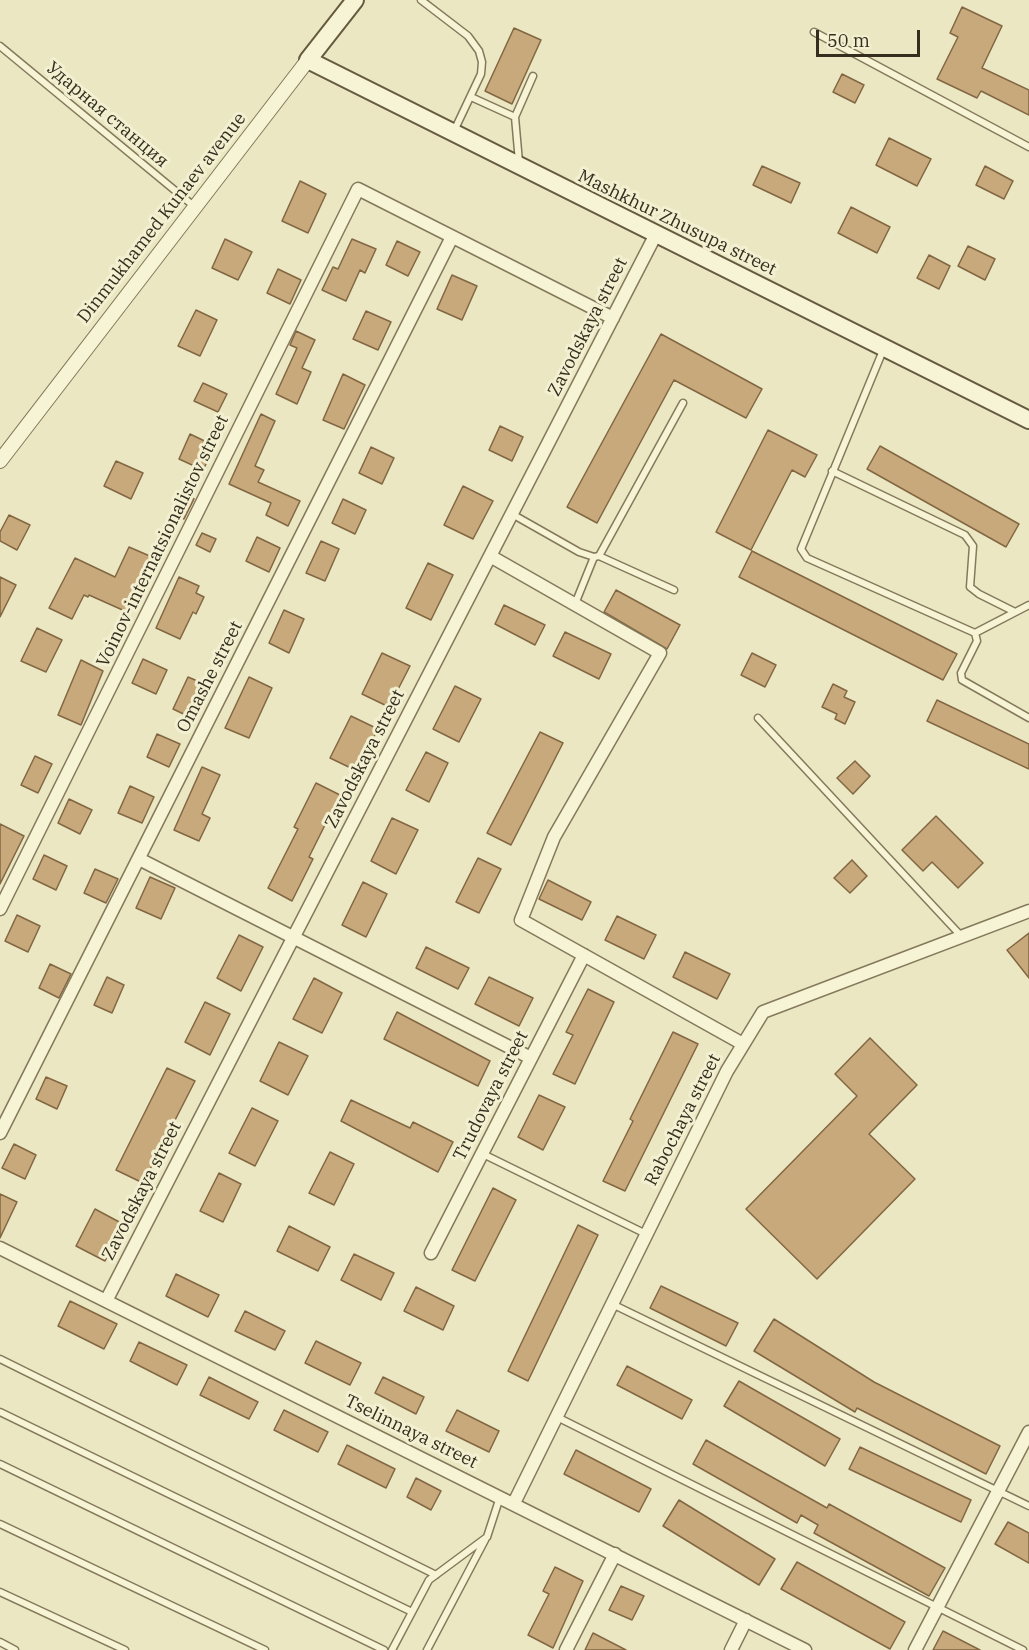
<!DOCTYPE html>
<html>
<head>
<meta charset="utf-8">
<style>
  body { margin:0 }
  #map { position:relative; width:1029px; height:1650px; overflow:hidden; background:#ebe7c3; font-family:"IBM Plex Serif",serif }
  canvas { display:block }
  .scale { position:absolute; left:816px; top:30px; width:104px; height:27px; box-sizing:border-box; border:3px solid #352d1e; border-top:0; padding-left:8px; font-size:18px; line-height:21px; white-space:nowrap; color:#352d1e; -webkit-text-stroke:4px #f3f0d2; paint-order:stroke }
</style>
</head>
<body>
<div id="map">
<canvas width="1029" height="1650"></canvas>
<div class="scale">50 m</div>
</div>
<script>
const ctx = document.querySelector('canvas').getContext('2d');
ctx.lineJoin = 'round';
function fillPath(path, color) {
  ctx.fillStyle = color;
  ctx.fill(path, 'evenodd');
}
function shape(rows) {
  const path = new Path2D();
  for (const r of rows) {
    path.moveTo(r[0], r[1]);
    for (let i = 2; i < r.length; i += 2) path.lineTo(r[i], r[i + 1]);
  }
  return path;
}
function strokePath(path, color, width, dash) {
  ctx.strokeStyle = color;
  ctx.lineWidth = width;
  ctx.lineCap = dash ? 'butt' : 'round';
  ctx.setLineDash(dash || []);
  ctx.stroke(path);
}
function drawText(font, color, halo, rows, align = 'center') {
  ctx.font = font + ' "IBM Plex Serif",serif';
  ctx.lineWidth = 6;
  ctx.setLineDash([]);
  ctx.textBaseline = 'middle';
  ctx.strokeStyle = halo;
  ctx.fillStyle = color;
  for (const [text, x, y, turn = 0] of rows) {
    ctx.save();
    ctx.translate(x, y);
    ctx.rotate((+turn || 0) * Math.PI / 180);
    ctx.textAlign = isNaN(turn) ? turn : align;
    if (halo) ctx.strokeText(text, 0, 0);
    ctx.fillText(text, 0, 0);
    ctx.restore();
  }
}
const building = shape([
  [962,7,1002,26,982,68,1029,90,1029,115,981,91,977,98,937,79,958,37,950,33,962,7],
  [514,28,541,40,512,104,485,91,514,28],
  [842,74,864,85,855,103,833,92,842,74],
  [889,138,931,159,917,186,876,165,889,138],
  [762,166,800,183,791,203,753,185,762,166],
  [985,166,1013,181,1004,199,976,185,985,166],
  [300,181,326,194,308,233,282,221,300,181],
  [851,207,890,227,877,253,838,233,851,207],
  [225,239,252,252,238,280,212,268,225,239],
  [352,239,376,249,365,273,360,270,346,301,322,290,333,267,338,269,352,239],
  [397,241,420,252,408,276,386,265,397,241],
  [968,246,995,259,985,280,958,266,968,246],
  [929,255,950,266,939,289,917,278,929,255],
  [278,269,301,280,290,304,267,293,278,269],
  [452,275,477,286,462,320,437,309,452,275],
  [196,310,217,320,200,356,178,346,196,310],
  [366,311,391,322,378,350,353,339,366,311],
  [296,331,315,340,302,368,311,372,297,404,276,394,297,348,290,345,296,331],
  [661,334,762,389,746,418,674,380,597,523,567,507,661,334],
  [343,374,365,385,344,429,323,420,343,374],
  [203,383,227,394,218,412,194,401,203,383],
  [261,414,275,421,255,466,264,470,258,482,300,501,288,526,266,515,271,503,229,484,261,414],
  [500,426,523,437,512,461,489,450,500,426],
  [768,430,817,455,805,477,792,470,751,550,716,532,768,430],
  [190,434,215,446,203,470,179,459,190,434],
  [880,446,1019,524,1006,547,867,469,880,446],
  [371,447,394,458,382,484,359,473,371,447],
  [116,461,143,473,131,499,104,486,116,461],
  [463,486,493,501,473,539,444,525,463,486],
  [181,493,194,499,184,519,172,513,181,493],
  [343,499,366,510,355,534,332,523,343,499],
  [9,515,30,525,17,550,0,541,0,532,9,515],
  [202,533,216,539,210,552,196,545,202,533],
  [257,537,280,548,269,572,246,561,257,537],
  [321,541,339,549,325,581,306,573,321,541],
  [129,547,152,557,127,612,89,595,88,597,84,595,72,619,49,608,75,558,115,577,129,547],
  [752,551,957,654,943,680,739,577,752,551],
  [428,563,453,575,431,620,406,608,428,563],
  [0,577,16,585,0,617,0,577],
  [179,577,199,586,196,593,204,597,196,614,193,612,180,639,156,628,179,577],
  [616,590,680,625,667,649,604,612,616,590],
  [504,605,545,625,535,645,495,624,504,605],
  [284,610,304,619,289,653,269,643,284,610],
  [37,628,62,640,46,672,21,661,37,628],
  [565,632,611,654,599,679,553,656,565,632],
  [382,653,410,666,389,707,362,694,382,653],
  [752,653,776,665,765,687,741,675,752,653],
  [143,659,167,670,156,694,132,683,143,659],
  [81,660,103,671,81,725,58,715,81,660],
  [188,677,207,685,192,718,173,709,188,677],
  [249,677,272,688,249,738,225,728,249,677],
  [833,684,847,691,844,697,855,702,845,724,835,719,837,714,822,707,833,684],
  [455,686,481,699,459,742,433,729,455,686],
  [937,700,1029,744,1029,769,927,721,937,700],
  [351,716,378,729,357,771,330,758,351,716],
  [540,732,563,743,511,845,487,833,540,732],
  [157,734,180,744,169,767,147,757,157,734],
  [426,752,448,763,429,802,406,790,426,752],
  [35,756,52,764,38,793,21,785,35,756],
  [855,761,870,776,853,794,837,778,855,761],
  [202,767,220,775,202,814,210,818,199,841,174,830,202,767],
  [316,783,340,795,309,857,313,859,292,901,268,888,298,829,294,827,316,783],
  [130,786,154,797,142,823,118,813,130,786],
  [69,799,92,810,80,834,58,823,69,799],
  [936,816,983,863,958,888,932,862,923,871,902,850,936,816],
  [392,818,418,830,396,874,371,861,392,818],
  [0,824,24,836,0,884,0,824],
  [44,855,67,866,56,890,33,879,44,855],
  [478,858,501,869,479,913,456,902,478,858],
  [852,860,867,876,850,893,834,878,852,860],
  [95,869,118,879,106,903,84,893,95,869],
  [150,877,175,888,161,919,136,908,150,877],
  [548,880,591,902,582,920,539,899,548,880],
  [363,882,387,894,366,937,342,925,363,882],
  [17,915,40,926,28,952,5,941,17,915],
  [617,916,656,935,644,959,605,940,617,916],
  [1029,933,1029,978,1007,950,1029,933],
  [239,935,263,947,241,991,217,978,239,935],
  [426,947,469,968,458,989,416,968,426,947],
  [685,952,730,974,717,999,673,977,685,952],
  [50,964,71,974,59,998,39,988,50,964],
  [107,977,124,985,112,1013,94,1005,107,977],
  [489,977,533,998,519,1026,475,1004,489,977],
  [314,978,342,993,322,1033,293,1019,314,978],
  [588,989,614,1002,575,1084,553,1074,573,1035,566,1032,588,989],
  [205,1002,230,1014,210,1055,185,1042,205,1002],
  [397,1012,490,1061,478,1086,384,1039,397,1012],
  [673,1032,698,1044,625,1191,603,1181,633,1121,630,1119,673,1032],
  [870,1038,917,1085,869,1134,915,1179,817,1279,746,1209,857,1096,835,1074,870,1038],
  [279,1042,308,1056,288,1095,260,1081,279,1042],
  [167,1068,195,1081,143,1183,116,1170,167,1068],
  [46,1077,67,1086,57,1109,36,1099,46,1077],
  [539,1095,565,1107,543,1150,518,1137,539,1095],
  [351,1100,410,1128,413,1122,453,1142,438,1172,341,1121,351,1100],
  [252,1108,278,1121,255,1166,229,1153,252,1108],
  [14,1144,36,1155,25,1179,2,1168,14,1144],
  [330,1152,354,1164,334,1205,309,1193,330,1152],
  [219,1173,241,1184,223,1222,200,1211,219,1173],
  [493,1188,516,1200,475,1281,452,1270,493,1188],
  [0,1194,17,1202,0,1238,0,1194],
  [95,1209,123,1224,105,1261,76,1246,95,1209],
  [578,1225,598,1235,528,1381,508,1371,578,1225],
  [289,1226,330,1247,318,1271,277,1251,289,1226],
  [354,1254,394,1273,381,1300,341,1280,354,1254],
  [176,1274,219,1295,208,1317,166,1296,176,1274],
  [661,1286,738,1323,726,1346,650,1308,661,1286],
  [416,1287,454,1306,443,1330,404,1311,416,1287],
  [70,1301,117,1324,104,1349,58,1326,70,1301],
  [245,1311,285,1331,275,1350,235,1331,245,1311],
  [774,1319,874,1382,1000,1446,986,1474,857,1408,855,1412,754,1351,774,1319],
  [316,1341,361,1363,350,1385,305,1363,316,1341],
  [139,1342,187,1365,177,1385,130,1361,139,1342],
  [627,1366,692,1400,682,1419,617,1385,627,1366],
  [209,1377,258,1402,249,1419,200,1395,209,1377],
  [383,1377,424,1397,416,1414,375,1393,383,1377],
  [739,1381,840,1439,825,1466,724,1406,739,1381],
  [284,1410,328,1432,318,1452,274,1430,284,1410],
  [457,1410,499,1431,489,1452,446,1431,457,1410],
  [706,1440,827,1508,829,1504,945,1568,929,1596,814,1533,818,1525,801,1515,797,1523,693,1464,706,1440],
  [347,1445,395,1469,386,1488,338,1464,347,1445],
  [860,1447,971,1500,961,1522,849,1469,860,1447],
  [576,1450,651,1489,639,1512,564,1474,576,1450],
  [416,1478,441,1491,431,1510,407,1497,416,1478],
  [679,1500,775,1559,759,1585,663,1526,679,1500],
  [1008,1522,1029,1533,1029,1563,995,1544,1008,1522],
  [797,1562,905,1622,890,1649,781,1589,797,1562],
  [555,1567,583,1581,553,1648,528,1635,549,1594,543,1591,555,1567],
  [621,1586,644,1596,632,1620,609,1610,621,1586],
  [943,1631,980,1650,933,1650,943,1631],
  [593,1633,626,1650,585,1650,593,1633]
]);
fillPath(building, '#c7a97b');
strokePath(building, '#826742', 1.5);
const service = shape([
  [421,0,468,36,479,51,482,62,481,74,454,131],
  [814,32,1029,147],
  [0,46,195,207],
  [471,97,515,117],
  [519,162,515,117,533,76],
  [884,348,801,549,807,558,975,633,977,641,961,673,962,680,1029,718],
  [832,471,965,535,973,546,970,587,979,594,1015,612],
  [512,514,579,552,594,557,599,556,683,403],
  [599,556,674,590],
  [575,604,594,557],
  [975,633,1029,605],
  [758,718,963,938],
  [483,1154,646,1234],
  [612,1304,1029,1506],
  [0,1359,436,1575],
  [0,1412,412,1612],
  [557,1417,1023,1650],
  [0,1464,384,1650],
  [0,1524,265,1650],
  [0,1592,125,1650],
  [0,1642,15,1650],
  [392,1650,429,1580,487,1537,500,1497],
  [427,1650,485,1540]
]);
const minor = shape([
  [490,556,660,653,554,837,521,920,743,1044],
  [139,859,531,1058],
  [0,909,358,189,613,318],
  [0,1133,452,237],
  [0,1248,805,1650],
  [431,1253,584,955],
  [106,1301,656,234],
  [514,1503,727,1071,763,1012,1029,911],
  [566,1650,615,1554],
  [731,1650,746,1620],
  [915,1650,1029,1432]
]);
const tertiary = shape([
  [0,461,308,60]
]);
const secondary = shape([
  [355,0,308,60,1029,420]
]);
strokePath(service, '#84795b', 9);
strokePath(minor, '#84795b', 15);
strokePath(tertiary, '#84795b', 16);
strokePath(secondary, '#665a3e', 20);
strokePath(service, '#f7f3d5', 6);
strokePath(minor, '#f7f3d5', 12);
strokePath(tertiary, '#f7f3d5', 14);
strokePath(secondary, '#f7f3d5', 16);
drawText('18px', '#352d1e', '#f3f0d2', [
  ["Ударная станция",107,115,40],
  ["Dinmukhamed Kunaev avenue",162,218,-52],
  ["Mashkhur Zhusupa street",677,223,26],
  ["Zavodskaya street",588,327,-63],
  ["Voinov-internatsionalistov street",163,541,-64],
  ["Omashe street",210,677,-63],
  ["Zavodskaya street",365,759,-63],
  ["Trudovaya street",491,1096,-63],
  ["Rabochaya street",683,1120,-63],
  ["Zavodskaya street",142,1191,-63],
  ["Tselinnaya street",411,1432,26]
]);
</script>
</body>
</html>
